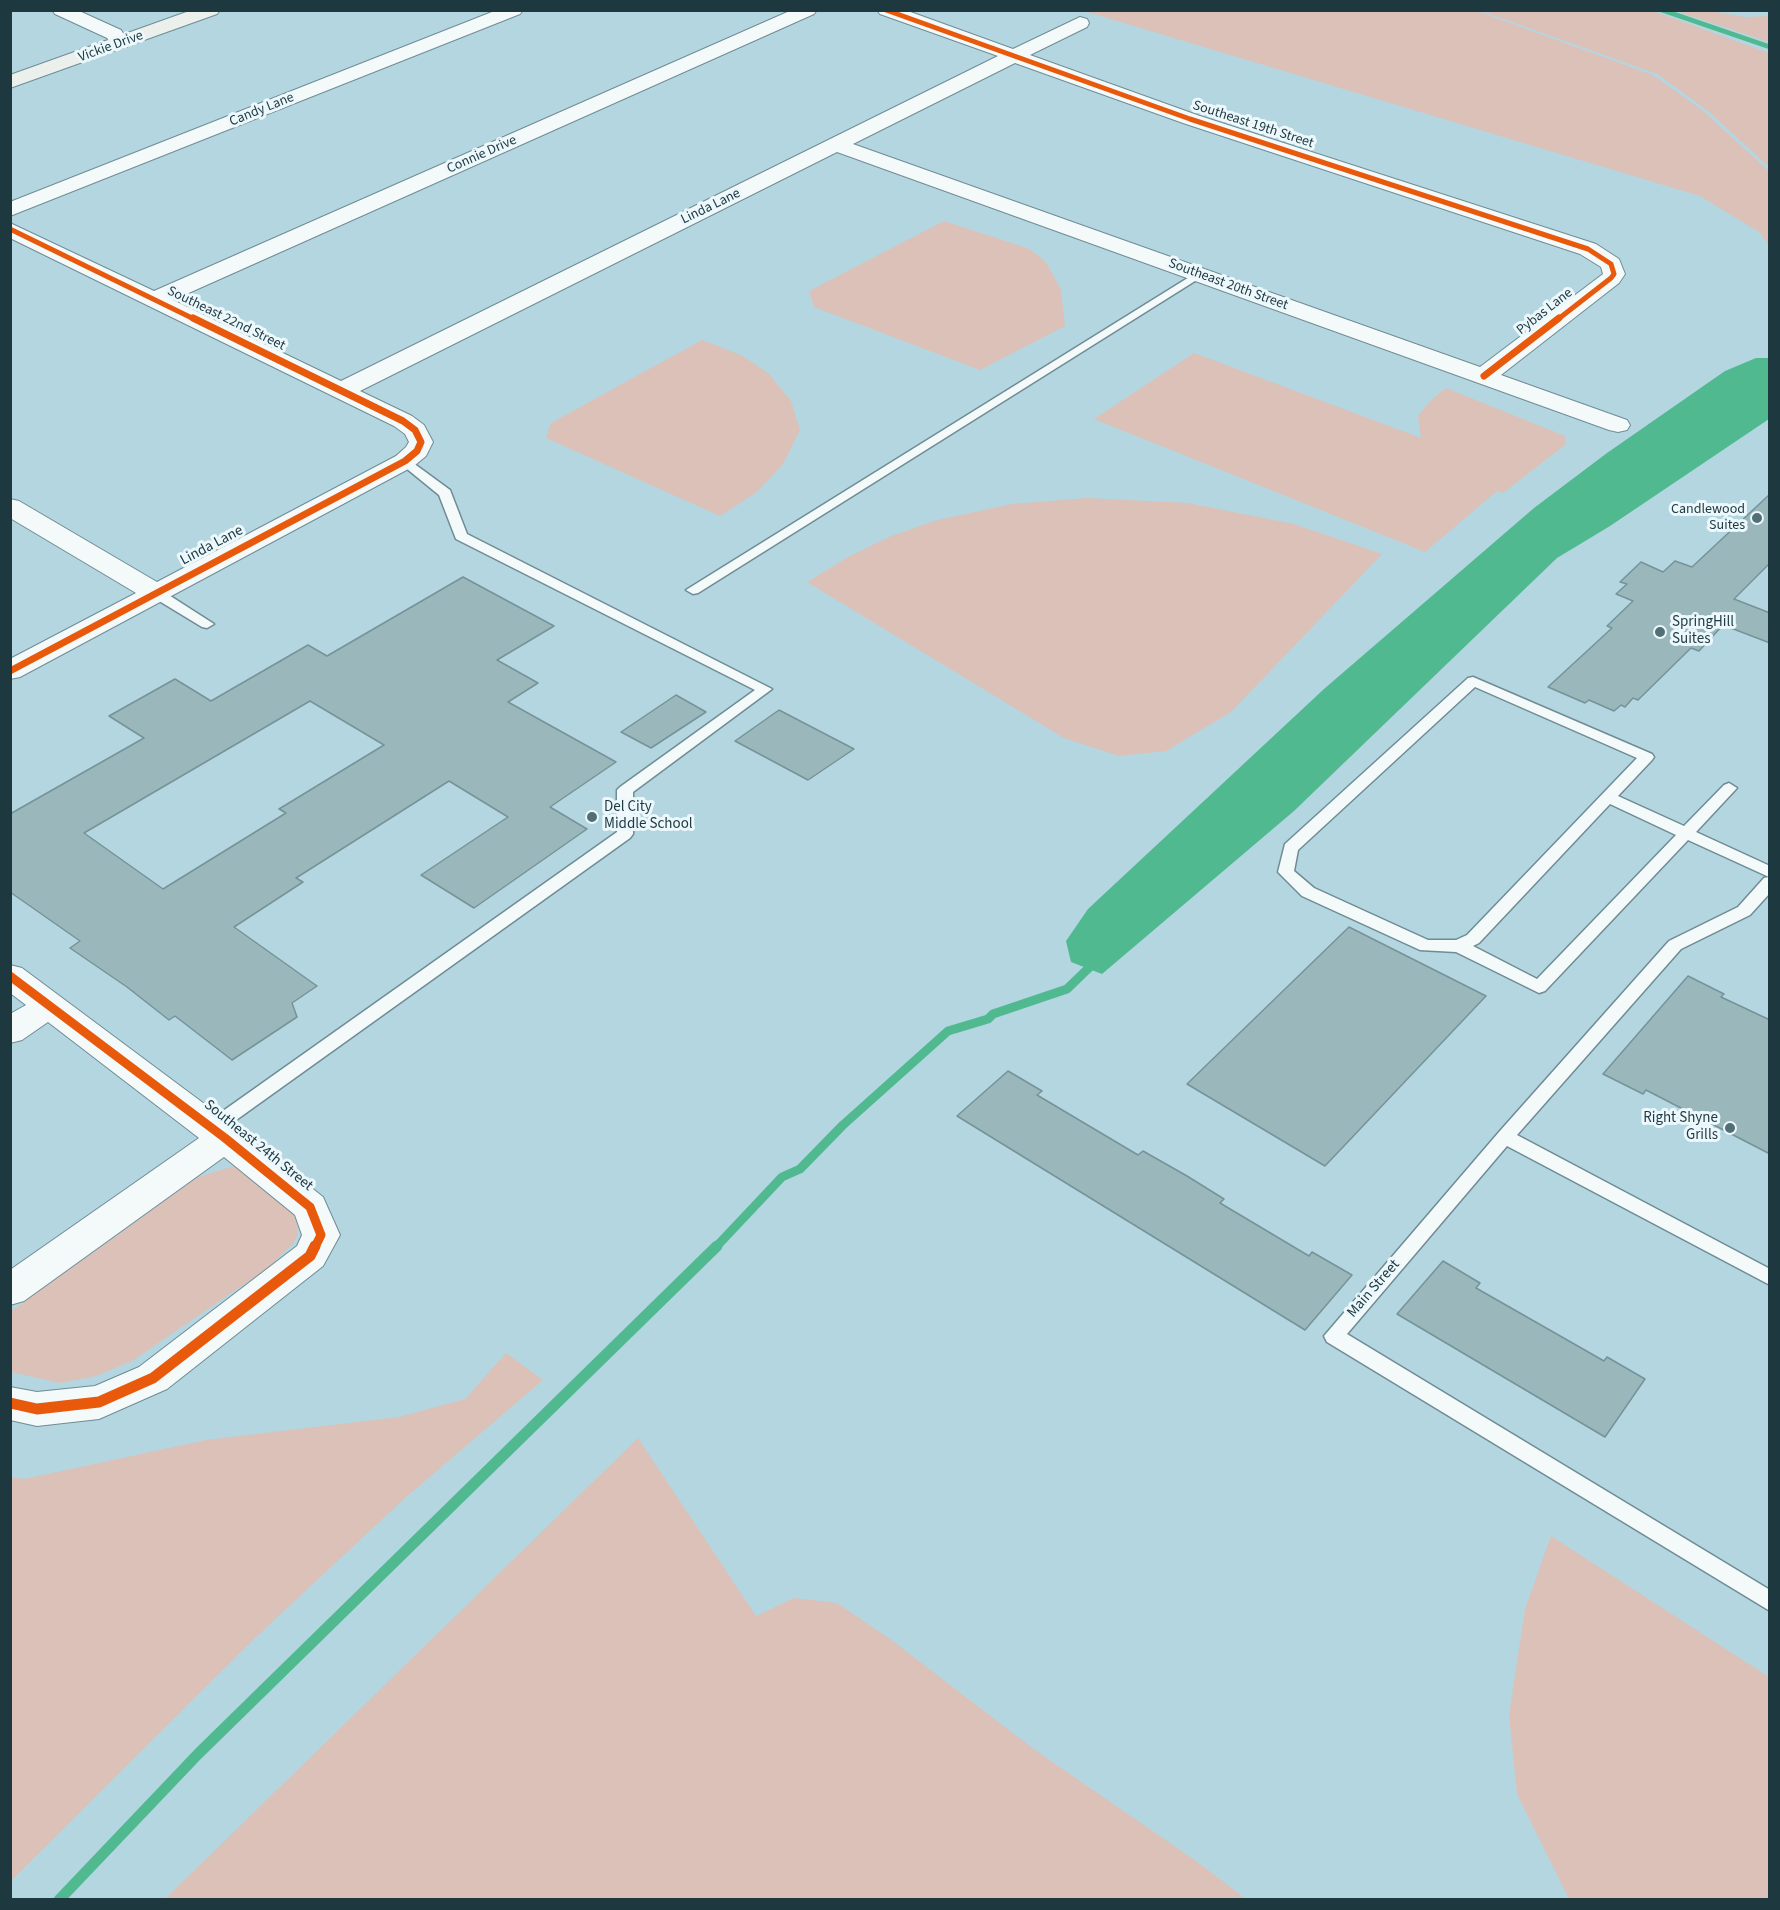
<!DOCTYPE html>
<html>
<head>
<meta charset="utf-8">
<style>
  body { margin:0 }
  #map { position:relative; width:1780px; height:1910px; overflow:hidden; background:#b3d6e0; font-family:"Source Sans 3",sans-serif }
  canvas { display:block }
  .frame { position:absolute; inset:0; border:12px solid #1d383f; pointer-events:none }
</style>
</head>
<body>
<div id="map">
<canvas width="1780" height="1910"></canvas>
<div class="frame"></div>
</div>
<script>
const ctx = document.querySelector('canvas').getContext('2d');
ctx.lineJoin = 'round';
function fillPath(path, color) {
  ctx.fillStyle = color;
  ctx.fill(path, 'evenodd');
}
function shape(rows) {
  const path = new Path2D();
  for (const r of rows) {
    path.moveTo(r[0], r[1]);
    for (let i = 2; i < r.length; i += 2) path.lineTo(r[i], r[i + 1]);
  }
  return path;
}
function strokePath(path, color, width, dash) {
  ctx.strokeStyle = color;
  ctx.lineWidth = width;
  ctx.lineCap = dash ? 'butt' : 'round';
  ctx.setLineDash(dash || []);
  ctx.stroke(path);
}
function drawText(font, color, halo, rows, align = 'center') {
  ctx.font = font + ' "Source Sans 3",sans-serif';
  ctx.lineWidth = 6;
  ctx.setLineDash([]);
  ctx.textBaseline = 'middle';
  ctx.strokeStyle = halo;
  ctx.fillStyle = color;
  for (const [text, x, y, turn = 0] of rows) {
    ctx.save();
    ctx.translate(x, y);
    ctx.rotate((+turn || 0) * Math.PI / 180);
    ctx.textAlign = isNaN(turn) ? turn : align;
    if (halo) ctx.strokeText(text, 0, 0);
    ctx.fillText(text, 0, 0);
    ctx.restore();
  }
}
fillPath(shape([
  [1084,11,1477,11,1653,75,1702,110,1769,171,1769,246,1759,232,1700,196],
  [1481,11,1653,11,1769,53,1769,167,1708,111,1657,74],
  [1676,11,1710,11,1745,17,1769,16,1769,42],
  [944,221,1030,249,1046,262,1061,290,1065,326,980,370,814,307,809,291],
  [702,340,743,356,769,374,791,401,800,430,783,464,757,492,720,516,546,438,551,423],
  [1194,353,1421,438,1418,416,1431,400,1446,388,1565,436,1565,445,1503,493,1497,491,1425,552,1094,419],
  [1087,498,1188,503,1294,524,1382,554,1231,712,1166,751,1119,756,1064,738,807,582,850,556,889,537,937,520,1012,504],
  [234,1166,287,1206,297,1220,298,1234,293,1244,265,1270,132,1361,96,1376,60,1383,11,1372,10,1312,198,1177],
  [506,1353,543,1380,404,1499,256,1637,11,1881,11,1477,24,1479,206,1440,399,1417,465,1399],
  [638,1438,756,1616,794,1598,837,1603,890,1639,1035,1750,1196,1861,1246,1899,165,1899],
  [1551,1536,1769,1677,1769,1899,1569,1899,1517,1794,1509,1715,1525,1609]
]), '#dcc1b8');
fillPath(shape([
  [1756,358,1769,358,1769,419,1610,526,1557,558,1294,811,1102,974,1071,962,1066,941,1088,909,1324,689,1534,508,1607,453,1725,371]
]), '#50b990');
strokePath(shape([
  [1662,10,1770,47]
]), '#50b990', 5);
strokePath(shape([
  [716,1247,782,1177,800,1169,843,1125,948,1031,988,1019,993,1014,1067,989,1097,960]
]), '#50b990', 9);
strokePath(shape([
  [59,1900,198,1754,717,1246]
]), '#50b990', 11);
const building = shape([
  [1770,494,1770,563,1734,599,1770,613,1770,643,1723,625,1699,651,1691,648,1638,700,1633,698,1625,707,1621,705,1614,711,1589,700,1585,703,1548,687,1612,628,1607,626,1633,601,1616,594,1627,584,1620,582,1641,562,1663,572,1675,561,1692,567,1770,494],
  [463,577,554,626,497,660,538,683,508,702,616,762,550,807,587,829,474,908,421,875,508,817,449,781,296,878,303,882,234,927,317,986,292,1003,297,1017,232,1060,175,1016,169,1020,127,987,70,948,80,941,10,892,10,814,144,738,109,716,175,679,211,701,308,645,327,656,463,577],
  [310,701,384,745,279,809,286,813,163,889,84,833,310,701],
  [676,695,706,712,651,748,621,732,676,695],
  [779,710,854,749,808,780,735,741,779,710],
  [1349,927,1486,996,1325,1166,1187,1084,1349,927],
  [1688,976,1724,994,1721,997,1770,1020,1770,1154,1646,1090,1643,1094,1603,1074,1688,976],
  [1008,1071,1042,1091,1037,1095,1138,1155,1143,1151,1187,1176,1224,1199,1220,1203,1309,1256,1312,1252,1352,1275,1305,1330,957,1116,1008,1071],
  [1443,1261,1480,1283,1476,1288,1604,1361,1607,1357,1645,1379,1605,1437,1397,1314,1443,1261]
]);
fillPath(building, '#9ab7bc');
strokePath(building, '#759398', 1.5);
const lane = shape([
  [1199,271,1203,272,1203,276,698,593,693,594,686,590,1199,271],
  [405,457,450,490,467,534,772,689,633,792,633,834,630,838,218,1133,212,1135,206,1133,203,1128,206,1123,617,832,617,790,620,787,755,690,456,539,439,495,401,464,399,461,405,457],
  [156,589,161,590,214,624,207,628,202,627,151,596,149,593,151,590,156,589],
  [1473,677,1652,754,1654,757,1652,760,1618,796,1684,826,1724,785,1729,783,1737,788,1696,832,1770,866,1770,893,1750,915,1681,949,1517,1135,1770,1269,1770,1285,1507,1146,1347,1334,1770,1590,1770,1611,1327,1342,1324,1336,1499,1132,1669,941,1738,907,1764,878,1769,877,1688,840,1545,991,1539,993,1456,952,1420,950,1302,896,1278,872,1285,844,1468,678,1473,677],
  [1475,687,1637,758,1467,935,1456,940,1428,940,1314,888,1294,871,1298,850,1475,687],
  [1610,804,1676,835,1537,979,1473,946,1479,943,1610,804]
]);
const street = shape([
  [52,10,77,10,121,30,129,43,127,47,113,47,107,38,55,14,52,10],
  [497,10,523,10,520,14,10,216,10,202,497,10],
  [792,10,817,10,814,14,173,300,341,381,998,56,880,14,877,10,905,10,1013,49,1080,17,1087,19,1089,23,1087,27,1030,55,1197,115,1596,244,1619,259,1625,274,1619,283,1501,375,1627,420,1630,425,1627,430,1618,432,1609,430,837,152,360,391,412,416,424,425,433,442,426,456,414,466,20,677,10,679,10,659,136,593,10,518,10,499,19,501,157,582,396,456,406,447,409,442,405,434,394,426,10,238,10,223,154,291,792,10],
  [1015,63,1183,123,1580,254,1601,267,1603,274,1480,367,853,144,1015,63],
  [10,965,22,968,238,1129,323,1197,340,1235,323,1266,167,1389,99,1419,37,1426,10,1420,10,1387,37,1392,95,1386,139,1367,297,1246,302,1235,295,1215,224,1157,24,1301,10,1305,10,1270,199,1138,48,1022,22,1040,10,1043,10,1014,26,1005,10,993,10,965]
]);
const secondary = shape([
  [192,10,220,10,217,14,10,88,10,75,192,10]
]);
strokePath(lane, '#6f8c94', 3);
strokePath(street, '#6f8c94', 2);
strokePath(secondary, '#6f8c94', 2);
fillPath(lane, '#f4f9fa');
fillPath(street, '#f4f9fa');
fillPath(secondary, '#ecf0ec');
strokePath(shape([
  [886,10,1190,119,1588,249,1611,264,1614,274,1611,278,1557,320],
  [10,229,196,320]
]), '#e8590c', 5);
strokePath(shape([
  [1484,376,1559,318],
  [10,671,405,461,417,451,421,442,415,430,403,421,193,318]
]), '#e8590c', 7);
strokePath(shape([
  [10,976,225,1138,310,1207,321,1235,315,1247]
]), '#e8590c', 9);
strokePath(shape([
  [10,1403,37,1409,99,1402,153,1378,310,1256,315,1246]
]), '#e8590c', 11);
for (const [x, y, r, color] of [
  [1757,518,6,"#526f77"],
  [1660,632,6,"#526f77"],
  [592,817,6,"#526f77"],
  [1730,1128,6,"#526f77"]
]) {
  const dot = new Path2D();
  dot.arc(x, y, r, 0, 2 * Math.PI);
  ctx.fillStyle = color;
  ctx.fill(dot);
  strokePath(dot, '#ecf8fc', 2);
}
drawText('14px', '#1d383f', '#ecf8fc', [
  ["Vickie Drive",111,47,-20],
  ["Candy Lane",262,110,-22],
  ["Southeast 19th Street",1253,125,18],
  ["Connie Drive",482,155,-24],
  ["Linda Lane",711,207,-26],
  ["Southeast 20th Street",1228,285,20],
  ["Pybas Lane",1545,312,-38],
  ["Southeast 22nd Street",226,319,26]
]);
drawText('14px', '#1d383f', '#ecf8fc', [
  ["Candlewood",1745,510],
  ["Suites",1745,526]
], 'right');
drawText('15px', '#1d383f', '#ecf8fc', [
  ["Linda Lane",212,546,-28],
  ["Southeast 24th Street",258,1146,39],
  ["Main Street",1374,1289,-49]
]);
drawText('15px', '#1d383f', '#ecf8fc', [
  ["SpringHill",1672,623],
  ["Suites",1672,640],
  ["Del City",604,808],
  ["Middle School",604,825],
  ["Right Shyne",1718,1119,"right"],
  ["Grills",1718,1136,"right"]
], 'left');
</script>
</body>
</html>
